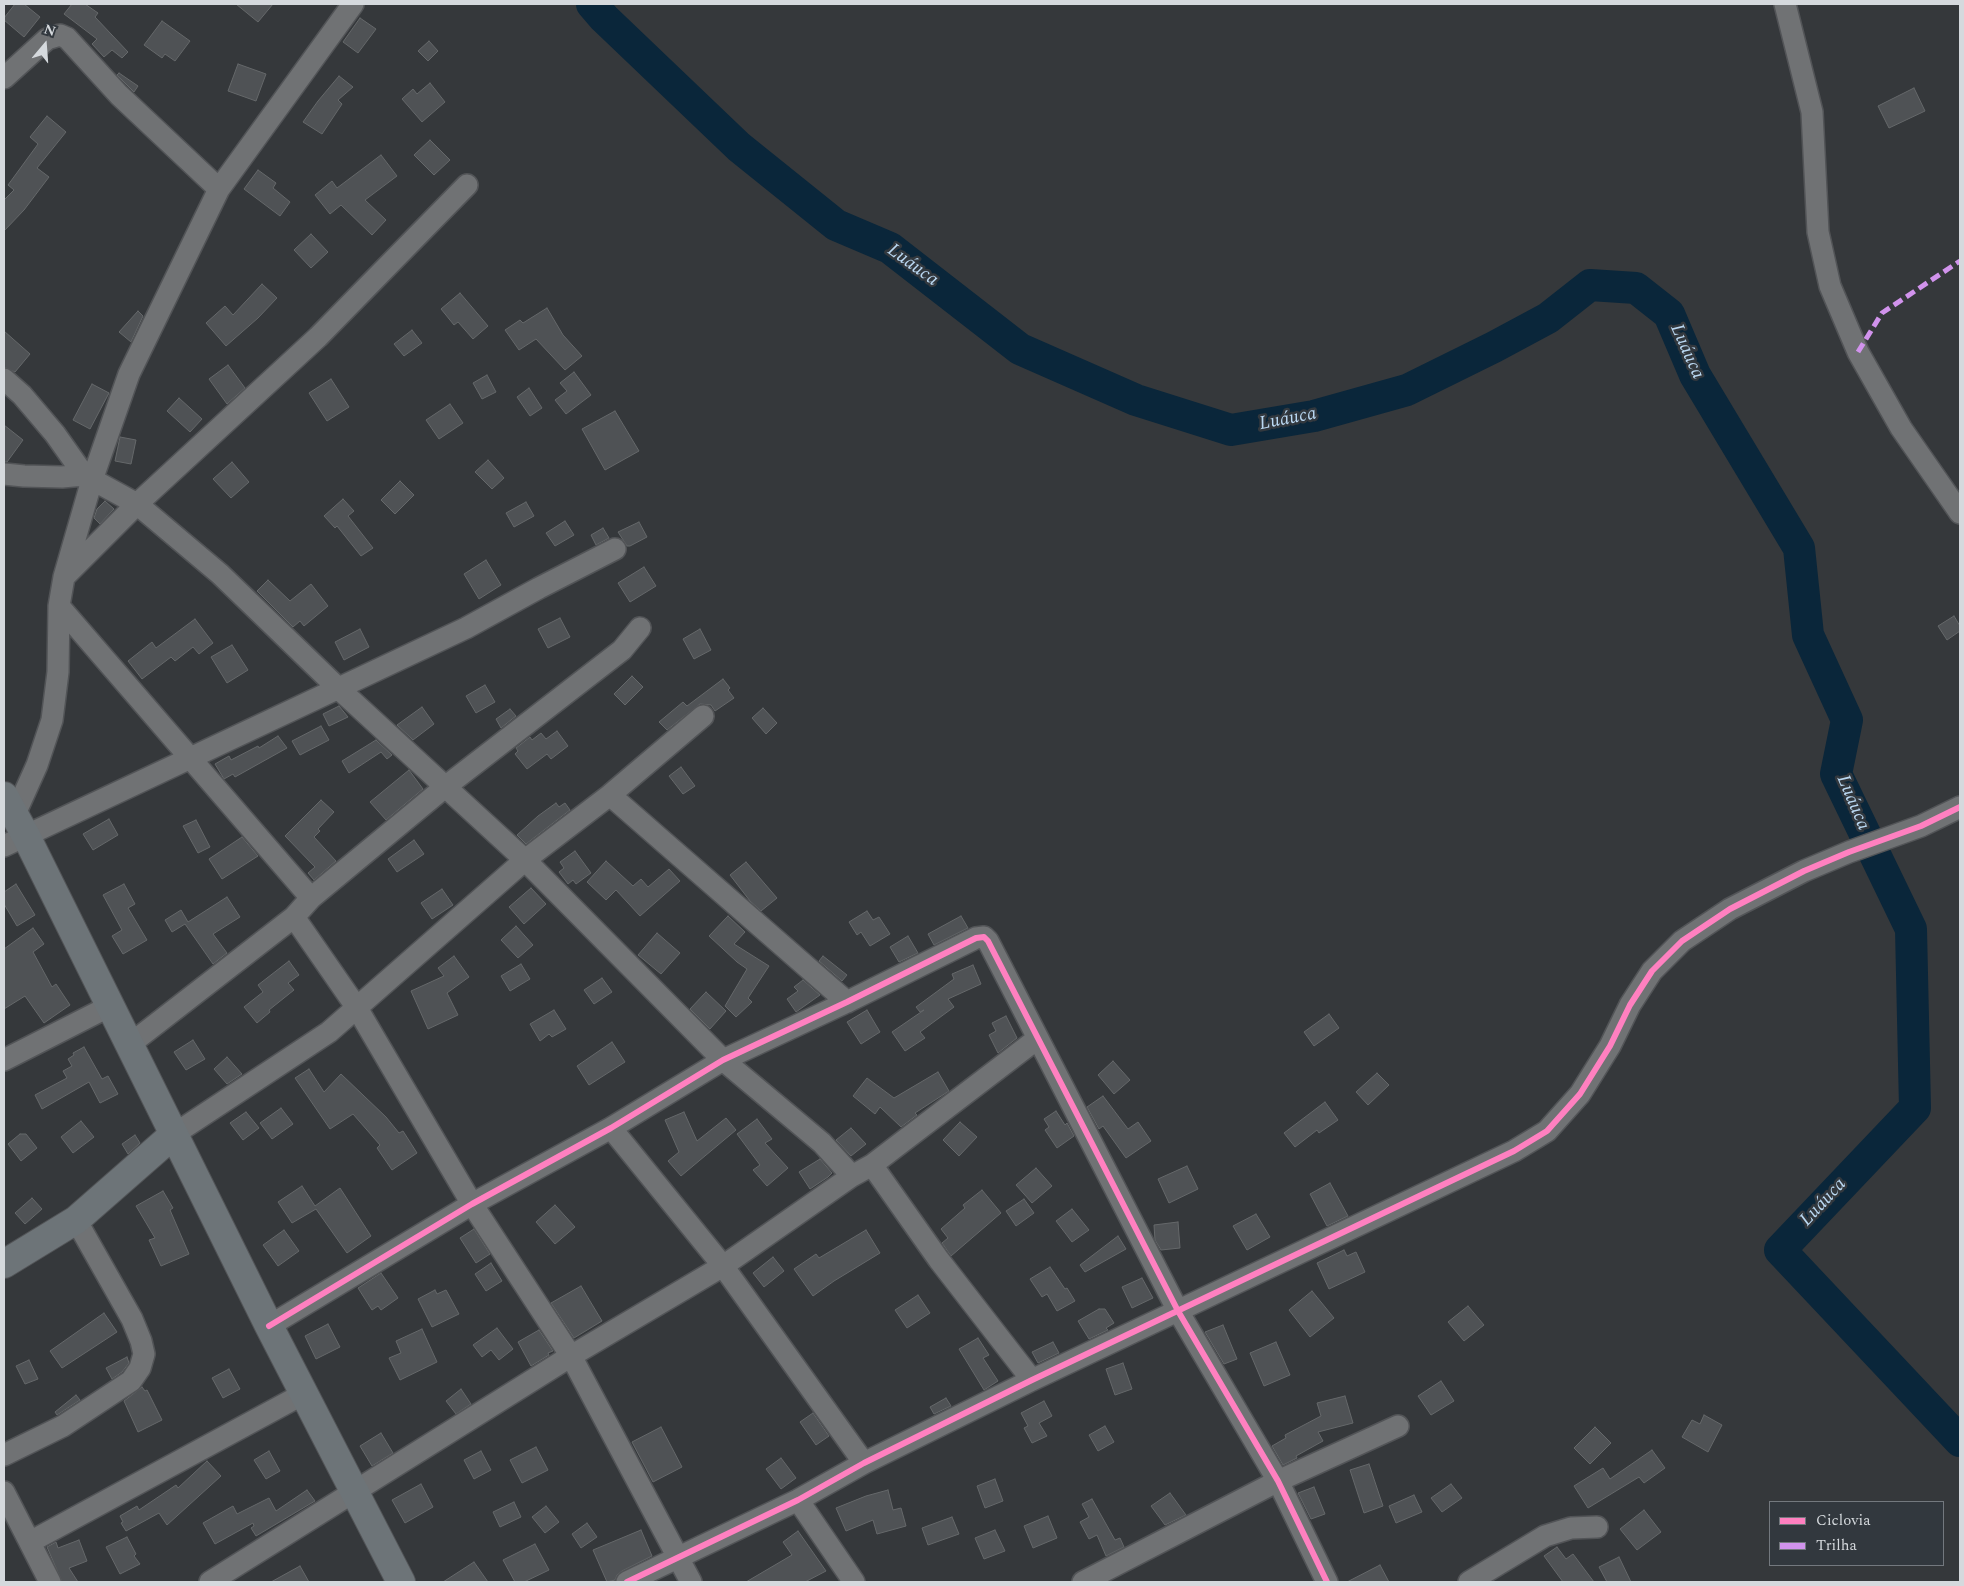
<!DOCTYPE html>
<html>
<head>
<meta charset="utf-8">
<style>
  body { margin:0 }
  #map { position:relative; width:1964px; height:1586px; overflow:hidden; background:#35383b; font-family:Spectral,serif }
  canvas { display:block }
  .frame { position:absolute; inset:0; border:5px solid #d5d9dd; pointer-events:none }
  .legend { position:absolute; left:1769px; top:1501px; width:175px; height:65px; box-sizing:border-box; background:#32383e; border:1px solid #73787e; margin:0; padding:6px 9px; list-style:none; font-size:15px; color:#d5d9dd }
  .legend li { display:flex; align-items:center; gap:10px; height:25px }
  .legend b { width:25px; border:1px solid #73787e }
  .north { position:absolute; left:20px; top:20px; width:50px; height:50px; -webkit-text-stroke:4px #32383e; paint-order:stroke; rotate:18deg; font-size:14px; font-weight:700; line-height:20px; text-align:center; color:#d5d9dd }
  .north::after { content:''; display:block; margin:auto; width:18px; height:22px; background:#d5d9dd; clip-path:polygon(50% 0,100% 100%,50% 72%,0 100%) }
</style>
</head>
<body>
<div id="map">
<canvas width="1964" height="1586"></canvas>
<div class="frame"></div>
<ul class="legend">
<li><b style="height:6px;background:#ff80c0"></b>Ciclovia</li>
<li><b style="height:6px;background:#d193ec"></b>Trilha</li>
</ul>
<div class="north">N</div>
</div>
<script>
const ctx = document.querySelector('canvas').getContext('2d');
ctx.lineJoin = 'round';
function shape(rows) {
  const path = new Path2D();
  for (const r of rows) {
    path.moveTo(r[0], r[1]);
    for (let i = 2; i < r.length; i += 2) path.lineTo(r[i], r[i + 1]);
  }
  return path;
}
function strokePath(path, color, width, dash) {
  ctx.strokeStyle = color;
  ctx.lineWidth = width;
  ctx.lineCap = dash ? 'butt' : 'round';
  ctx.setLineDash(dash || []);
  ctx.stroke(path);
}
function fillPath(path, color) {
  ctx.fillStyle = color;
  ctx.fill(path, 'evenodd');
}
function drawText(font, color, halo, rows, align = 'center') {
  ctx.font = font + ' Spectral,serif';
  ctx.lineWidth = 5;
  ctx.setLineDash([]);
  ctx.textBaseline = 'middle';
  ctx.strokeStyle = halo;
  ctx.fillStyle = color;
  for (const [text, x, y, turn = 0] of rows) {
    ctx.save();
    ctx.translate(x, y);
    ctx.rotate((+turn || 0) * Math.PI / 180);
    ctx.textAlign = isNaN(turn) ? turn : align;
    if (halo) ctx.strokeText(text, 0, 0);
    ctx.fillText(text, 0, 0);
    ctx.restore();
  }
}
strokePath(shape([
  [592,4,604,18,739,147,836,225,890,248,1020,349,1136,400,1231,430,1314,416,1407,390,1494,347,1548,318,1590,285,1636,288,1669,314,1695,375,1799,548,1808,635,1847,720,1836,774,1911,929,1915,1108,1780,1250,1960,1441]
]), '#0a263a', 32);
const building = shape([
  [15,4,24,4,40,17,24,37,4,20,4,18,15,4],
  [72,4,85,4,98,13,95,17,128,52,122,58,112,50,104,57,92,44,97,39,64,14,72,4],
  [236,4,273,4,258,22,236,4],
  [360,18,376,29,358,53,343,42,360,18],
  [162,21,190,41,175,61,165,54,162,58,144,45,162,21],
  [429,41,438,51,428,61,418,51,429,41],
  [238,64,266,74,256,101,228,91,238,64],
  [119,73,138,86,134,92,117,75,119,73],
  [339,76,353,87,338,100,342,104,322,134,303,122,318,101,339,76],
  [430,83,445,102,422,122,402,99,413,89,417,94,430,83],
  [1914,88,1925,111,1889,128,1878,106,1914,88],
  [47,116,66,132,37,168,49,177,24,210,4,231,4,200,14,190,8,185,38,144,30,137,47,116],
  [430,140,450,160,434,175,414,155,430,140],
  [381,155,397,176,365,200,386,220,372,235,341,205,330,214,315,195,332,181,337,188,381,155],
  [258,170,276,183,273,188,290,202,280,216,244,189,258,170],
  [311,234,328,252,311,268,294,250,311,234],
  [262,284,277,298,258,318,226,346,206,323,225,306,233,315,262,284],
  [460,293,488,326,473,339,458,322,454,325,441,309,460,293],
  [547,308,563,335,582,356,565,370,536,339,519,350,505,330,520,320,523,323,547,308],
  [138,311,143,316,131,342,119,332,138,311],
  [412,330,422,343,404,356,394,344,412,330],
  [4,331,30,354,15,372,4,367,4,331],
  [228,365,245,388,227,404,209,379,228,365],
  [574,372,591,395,566,414,555,400,567,391,560,383,574,372],
  [487,375,496,392,482,399,473,383,487,375],
  [331,379,349,407,327,421,309,393,331,379],
  [92,384,109,393,90,429,73,420,92,384],
  [529,388,542,408,530,416,517,397,529,388],
  [179,398,202,419,190,432,167,411,179,398],
  [450,404,463,423,439,439,426,420,450,404],
  [615,411,639,451,605,470,582,429,615,411],
  [4,425,23,440,7,462,4,462,4,425],
  [120,437,136,440,131,464,115,461,120,437],
  [488,460,504,478,492,489,475,472,488,460],
  [232,462,249,482,231,498,213,479,232,462],
  [400,481,414,495,395,514,381,500,400,481],
  [343,499,354,511,348,516,373,548,361,556,337,526,335,528,324,516,343,499],
  [105,501,114,509,100,524,94,518,97,509,105,501],
  [526,502,534,516,514,527,506,513,526,502],
  [565,521,574,535,555,546,546,533,565,521],
  [639,522,647,537,630,546,627,546,618,532,639,522],
  [603,528,609,538,596,545,591,535,603,528],
  [486,560,501,585,479,599,464,574,486,560],
  [644,567,656,586,630,602,618,583,644,567],
  [268,580,290,601,311,584,328,606,304,626,300,621,293,627,257,591,268,580],
  [1954,616,1960,626,1960,631,1947,640,1938,626,1954,616],
  [560,618,570,637,548,648,538,629,560,618],
  [195,619,213,643,199,654,193,647,175,661,171,657,142,679,128,661,152,642,156,648,195,619],
  [360,629,369,647,344,660,335,642,360,629],
  [700,629,711,650,694,659,683,639,700,629],
  [232,645,248,670,227,683,211,657,232,645],
  [632,676,643,687,625,705,614,694,632,676],
  [723,679,730,688,728,690,734,698,715,711,711,705,700,704,667,730,659,722,683,702,687,706,723,679],
  [485,685,495,702,476,713,466,696,485,685],
  [339,706,348,717,329,726,323,714,339,706],
  [422,707,434,724,413,740,397,725,422,707],
  [763,708,777,723,766,734,752,718,763,708],
  [510,709,516,716,501,728,496,719,510,709],
  [321,726,329,740,300,755,292,741,321,726],
  [557,731,568,746,551,759,547,754,527,769,515,754,518,751,516,748,530,737,532,740,541,733,546,739,557,731],
  [278,736,287,748,235,777,233,774,224,779,215,764,229,756,231,760,258,746,259,748,278,736],
  [376,740,392,755,387,759,381,752,349,773,342,761,376,740],
  [681,767,695,786,683,794,669,776,681,767],
  [409,770,423,789,386,820,370,802,409,770],
  [321,800,334,812,318,829,320,831,314,837,336,861,314,880,308,873,315,867,285,836,321,800],
  [556,803,559,807,565,803,570,810,526,844,517,835,538,816,556,803],
  [109,819,118,835,93,850,83,834,109,819],
  [196,820,210,847,198,853,183,826,196,820],
  [242,837,258,856,222,879,209,859,242,837],
  [414,840,424,854,397,872,388,859,414,840],
  [575,851,591,873,576,884,573,880,568,884,559,872,564,868,560,862,575,851],
  [606,861,633,886,641,879,648,887,669,869,680,881,640,916,616,890,606,900,587,882,606,861],
  [746,862,777,898,761,911,750,901,730,875,746,862],
  [16,884,35,915,17,926,4,904,4,892,16,884],
  [124,884,135,904,128,908,147,940,123,954,112,936,122,930,103,895,124,884],
  [531,888,546,904,524,924,509,907,531,888],
  [442,889,453,905,432,919,421,903,442,889],
  [227,897,240,917,213,934,227,953,213,964,185,924,172,932,165,920,181,910,188,922,227,897],
  [867,911,873,920,879,917,890,934,870,946,861,932,857,935,849,922,867,911],
  [728,916,745,932,734,944,769,966,748,998,752,1002,736,1017,725,1006,747,969,737,962,709,936,728,916],
  [961,916,968,928,934,945,928,934,961,916],
  [516,926,533,945,518,958,501,940,516,926],
  [33,928,44,944,33,952,52,987,56,984,70,1005,44,1023,25,996,4,1009,4,949,33,928],
  [657,933,680,953,661,974,638,955,657,933],
  [908,936,918,953,899,962,890,947,908,936],
  [454,956,469,977,447,993,458,1015,428,1029,411,991,444,976,438,968,454,956],
  [823,956,847,975,842,981,819,961,823,956],
  [289,961,299,975,288,983,294,990,269,1010,270,1012,257,1023,244,1007,263,992,258,985,289,961],
  [521,964,530,979,510,991,501,976,521,964],
  [973,965,981,984,948,999,954,1007,920,1032,925,1038,905,1051,892,1032,924,1010,920,1012,916,1007,954,979,952,974,973,965],
  [602,978,612,992,594,1004,584,990,602,978],
  [803,980,820,995,796,1012,787,999,798,991,794,987,803,980],
  [706,992,726,1011,710,1029,690,1009,706,992],
  [554,1010,566,1029,552,1037,549,1034,540,1041,530,1024,554,1010],
  [867,1010,880,1032,861,1044,847,1022,867,1010],
  [1329,1014,1339,1028,1314,1046,1304,1032,1329,1014],
  [1006,1016,1017,1038,998,1053,989,1035,996,1031,992,1023,1006,1016],
  [193,1040,205,1059,186,1070,174,1052,193,1040],
  [612,1042,625,1062,589,1085,577,1066,612,1042],
  [84,1047,102,1079,108,1076,118,1094,100,1103,89,1082,42,1109,35,1095,67,1078,63,1071,72,1066,68,1059,74,1055,73,1053,84,1047],
  [227,1057,242,1074,227,1084,214,1069,227,1057],
  [1113,1061,1130,1080,1114,1094,1098,1075,1113,1061],
  [309,1069,324,1092,341,1074,386,1117,399,1133,403,1131,417,1153,392,1170,377,1148,380,1145,353,1114,330,1129,295,1078,309,1069],
  [938,1072,949,1091,915,1113,917,1115,901,1127,880,1107,875,1114,853,1096,867,1078,894,1098,938,1072],
  [1377,1073,1389,1085,1368,1105,1356,1092,1377,1073],
  [1103,1096,1128,1129,1138,1122,1151,1141,1126,1158,1103,1126,1099,1129,1087,1107,1103,1096],
  [1325,1102,1338,1120,1319,1133,1317,1130,1295,1147,1284,1133,1325,1102],
  [281,1108,293,1124,272,1139,260,1123,281,1108],
  [1056,1111,1065,1125,1067,1123,1074,1136,1057,1148,1045,1130,1049,1127,1044,1119,1056,1111],
  [246,1112,259,1128,243,1140,230,1123,246,1112],
  [684,1112,697,1141,726,1118,736,1130,681,1176,668,1161,679,1152,665,1120,684,1112],
  [757,1119,772,1139,765,1143,788,1168,767,1186,753,1170,760,1165,737,1134,757,1119],
  [81,1121,94,1137,73,1153,61,1137,81,1121],
  [960,1122,977,1137,959,1156,943,1140,960,1122],
  [851,1128,866,1144,851,1156,836,1140,851,1128],
  [20,1134,26,1134,37,1148,21,1161,8,1144,20,1134],
  [135,1135,140,1143,128,1154,122,1144,135,1135],
  [820,1159,832,1173,828,1177,810,1189,799,1172,820,1159],
  [1187,1166,1198,1189,1169,1203,1158,1179,1187,1166],
  [1036,1168,1052,1186,1032,1203,1016,1185,1036,1168],
  [1330,1183,1348,1216,1327,1226,1310,1194,1330,1183],
  [302,1186,315,1206,340,1188,371,1236,347,1253,316,1209,292,1223,278,1202,302,1186],
  [982,1190,1001,1213,951,1256,942,1243,948,1238,941,1229,965,1208,963,1205,982,1190],
  [163,1191,173,1208,170,1210,189,1254,161,1266,149,1240,155,1238,136,1206,163,1191],
  [32,1198,42,1209,25,1224,15,1213,32,1198],
  [1024,1199,1034,1213,1016,1226,1006,1211,1024,1199],
  [555,1205,575,1227,555,1244,536,1222,555,1205],
  [1072,1209,1089,1230,1072,1242,1056,1221,1072,1209],
  [1256,1214,1270,1237,1247,1250,1233,1226,1256,1214],
  [1178,1222,1180,1248,1161,1250,1155,1240,1154,1225,1178,1222],
  [474,1229,490,1254,476,1263,460,1238,474,1229],
  [284,1230,299,1251,278,1266,263,1245,284,1230],
  [866,1230,880,1253,834,1281,813,1296,794,1269,816,1254,819,1258,866,1230],
  [1118,1236,1126,1249,1085,1272,1080,1265,1118,1236],
  [1344,1250,1347,1256,1356,1252,1365,1272,1329,1289,1317,1263,1344,1250],
  [773,1257,784,1271,764,1287,753,1273,773,1257],
  [491,1263,502,1281,486,1291,475,1274,491,1263],
  [1050,1267,1065,1289,1067,1288,1075,1301,1057,1311,1047,1294,1042,1297,1030,1279,1050,1267],
  [381,1273,398,1298,381,1310,378,1306,372,1310,358,1288,381,1273],
  [1142,1278,1153,1298,1132,1308,1122,1287,1142,1278],
  [581,1286,602,1321,574,1338,551,1303,581,1286],
  [435,1290,437,1294,446,1290,459,1314,432,1327,418,1299,435,1290],
  [1312,1291,1334,1318,1310,1337,1289,1310,1312,1291],
  [918,1295,930,1313,907,1328,895,1310,918,1295],
  [1468,1306,1484,1325,1464,1341,1448,1322,1468,1306],
  [1099,1309,1105,1309,1114,1323,1106,1328,1108,1330,1089,1339,1078,1321,1099,1309],
  [104,1313,117,1332,62,1368,50,1351,104,1313],
  [328,1324,340,1347,316,1359,305,1336,328,1324],
  [1223,1325,1237,1359,1224,1364,1205,1332,1223,1325],
  [497,1328,513,1349,499,1360,491,1350,482,1357,473,1345,497,1328],
  [422,1329,437,1362,400,1380,389,1358,401,1353,396,1341,422,1329],
  [539,1330,553,1351,548,1353,549,1355,531,1366,518,1342,539,1330],
  [978,1338,989,1355,983,1358,998,1381,984,1390,959,1349,978,1338],
  [1053,1342,1059,1353,1038,1363,1032,1352,1053,1342],
  [1276,1342,1290,1375,1264,1386,1250,1353,1276,1342],
  [127,1357,129,1363,122,1372,112,1379,106,1368,127,1357],
  [29,1360,38,1379,25,1384,16,1366,29,1360],
  [1123,1363,1132,1389,1115,1395,1106,1369,1123,1363],
  [229,1369,240,1389,223,1398,212,1378,229,1369],
  [1441,1381,1454,1401,1431,1415,1418,1396,1441,1381],
  [142,1387,145,1391,147,1390,162,1420,138,1432,124,1401,142,1387],
  [461,1389,471,1404,456,1414,446,1401,461,1389],
  [76,1395,80,1400,57,1415,55,1412,76,1395],
  [1345,1396,1353,1423,1318,1432,1323,1441,1296,1456,1297,1458,1283,1465,1272,1446,1286,1438,1285,1435,1321,1416,1317,1403,1345,1396],
  [946,1398,951,1406,934,1414,930,1407,946,1398],
  [1044,1401,1052,1416,1039,1423,1047,1436,1032,1443,1024,1428,1028,1426,1021,1413,1044,1401],
  [813,1413,829,1436,816,1445,800,1422,813,1413],
  [1704,1415,1722,1425,1708,1452,1682,1437,1692,1420,1700,1424,1704,1415],
  [1105,1426,1114,1442,1098,1451,1089,1435,1105,1426],
  [661,1427,682,1467,653,1482,632,1442,661,1427],
  [1595,1427,1611,1443,1590,1464,1574,1448,1595,1427],
  [381,1433,393,1453,372,1466,360,1446,381,1433],
  [536,1447,548,1470,522,1483,510,1460,536,1447],
  [1652,1450,1665,1468,1644,1483,1639,1477,1588,1508,1574,1486,1603,1468,1610,1479,1652,1450],
  [269,1451,280,1471,266,1479,254,1460,269,1451],
  [481,1451,491,1470,474,1479,464,1460,481,1451],
  [781,1458,796,1478,781,1489,766,1469,781,1458],
  [207,1461,221,1476,167,1525,159,1513,126,1531,121,1523,123,1522,120,1516,137,1506,139,1510,176,1485,178,1488,207,1461],
  [1369,1464,1383,1506,1364,1513,1350,1470,1369,1464],
  [995,1479,1003,1501,985,1508,977,1486,995,1479],
  [421,1484,433,1507,405,1523,392,1500,421,1484],
  [1451,1484,1462,1498,1442,1512,1431,1498,1451,1484],
  [1314,1487,1325,1514,1311,1519,1298,1493,1314,1487],
  [307,1490,315,1501,256,1536,251,1528,254,1526,253,1523,215,1544,203,1523,233,1506,237,1514,269,1498,276,1511,307,1490],
  [888,1490,893,1510,901,1508,906,1526,877,1534,873,1520,846,1531,836,1508,866,1496,888,1490],
  [1170,1493,1186,1515,1165,1525,1151,1506,1170,1493],
  [1414,1495,1422,1512,1396,1523,1389,1506,1414,1495],
  [1092,1499,1115,1540,1120,1538,1124,1547,1106,1556,1097,1535,1089,1539,1080,1522,1089,1517,1082,1504,1092,1499],
  [514,1502,521,1517,500,1527,493,1512,514,1502],
  [546,1506,559,1522,545,1533,532,1517,546,1506],
  [1644,1510,1661,1532,1637,1550,1620,1529,1644,1510],
  [1048,1516,1057,1538,1033,1548,1024,1526,1048,1516],
  [952,1517,959,1534,928,1545,922,1528,952,1517],
  [587,1523,597,1537,581,1548,572,1534,587,1523],
  [641,1530,652,1556,622,1571,617,1575,615,1580,607,1582,593,1550,641,1530],
  [995,1530,1005,1551,984,1559,975,1538,995,1530],
  [798,1531,826,1571,805,1582,746,1582,792,1555,783,1542,798,1531],
  [127,1537,136,1554,134,1556,140,1564,120,1574,106,1547,127,1537],
  [79,1540,87,1561,69,1568,78,1582,62,1582,47,1547,56,1542,58,1548,79,1540],
  [535,1544,549,1570,524,1582,515,1582,503,1560,535,1544],
  [1557,1547,1566,1559,1573,1554,1594,1582,1563,1582,1544,1556,1557,1547],
  [1619,1557,1631,1582,1607,1582,1599,1567,1619,1557],
  [474,1562,488,1582,443,1582,474,1562],
  [1380,1565,1389,1582,1347,1582,1380,1565],
  [300,1566,309,1582,271,1582,300,1566]
]);
fillPath(building, '#4f5255');
strokePath(building, '#65686a', 1);
const street = shape([
  [1785,4,1812,112,1818,232,1830,286,1858,352,1901,428,1960,513],
  [4,78,47,39,60,35,67,38,119,95,219,189],
  [4,379,22,395,55,434,84,475,137,504,220,574,338,688,525,860,723,1060,822,1143,852,1176],
  [4,474,24,476,62,477,84,475],
  [66,575,137,504,318,337,467,185],
  [59,606,311,898],
  [610,795,847,1002],
  [15,814,37,765,52,720,58,672,59,606,64,577,92,480,129,374,219,189,353,4],
  [4,846,466,628,539,588,615,549],
  [294,917,357,1008,472,1204,571,1356,691,1582],
  [129,1045,294,917,311,898,445,787,622,650,640,628],
  [4,1060,110,1006],
  [611,1128,723,1266,864,1463],
  [173,1135,329,1032,525,860,610,795,703,716],
  [872,1165,939,1260,1032,1380],
  [269,1326,472,1204,611,1128,723,1060,847,1002,976,938,984,937,988,941,1178,1311,1278,1481,1327,1582],
  [4,1455,63,1426,131,1381,140,1368,144,1354,141,1341,132,1319,76,1220],
  [4,1492,50,1582],
  [798,1500,854,1582],
  [30,1542,305,1393],
  [210,1582,571,1356,723,1266,852,1176,872,1165,1037,1039],
  [627,1582,798,1500,864,1463,1032,1380,1514,1151,1547,1131,1580,1094,1610,1046,1630,1005,1652,971,1682,941,1730,909,1804,871,1849,852,1921,826,1960,807],
  [1083,1582,1278,1481,1398,1426],
  [1469,1582,1545,1536,1571,1528,1597,1527]
]);
const secondary = shape([
  [4,796,26,836,269,1326,401,1582],
  [4,1264,76,1220,173,1135]
]);
strokePath(street, '#525457', 24);
strokePath(secondary, '#525457', 30);
strokePath(street, '#707274', 21);
strokePath(secondary, '#6d7478', 28);
strokePath(shape([
  [1858,352,1882,313,1960,261]
]), '#d193ec', 5, [10, 5]);
strokePath(shape([
  [269,1326,472,1204,611,1128,723,1060,847,1002,976,938,984,937,988,941,1178,1311,1278,1481,1327,1582],
  [627,1582,798,1500,864,1463,1032,1380,1514,1151,1547,1131,1580,1094,1610,1046,1630,1005,1652,971,1682,941,1730,909,1804,871,1849,852,1921,826,1960,807]
]), '#ff80c0', 6);
drawText('italic 19px', '#bad8f2', '#32383e', [
  ["Luáuca",912,266,36],
  ["Luáuca",1686,352,66],
  ["Luáuca",1288,420,-11],
  ["Luáuca",1852,803,67],
  ["Luáuca",1824,1203,-47]
]);
</script>
</body>
</html>
